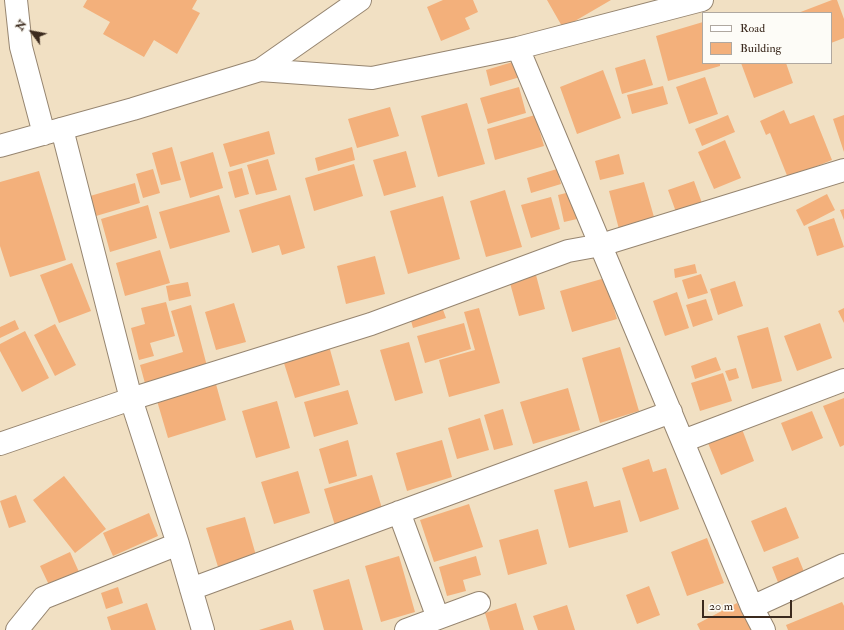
<!DOCTYPE html>
<html>
<head>
<meta charset="utf-8">
<style>
  body { margin:0 }
  #map { position:relative; width:844px; height:630px; overflow:hidden; background:#f1e0c3; font-family:"IM FELL Double Pica",serif }
  canvas { display:block }
  .legend { position:absolute; left:702px; top:12px; width:130px; height:52px; box-sizing:border-box; background:#fdfcf7; border:1px solid #afa8a0; margin:0; padding:5px 7px; list-style:none; font-size:12px; color:#3b2a1e }
  .legend li { display:flex; align-items:center; gap:8px; height:20px }
  .legend b { width:20px; border:1px solid #afa8a0 }
  .north { position:absolute; left:12px; top:12px; width:40px; height:40px; -webkit-text-stroke:3px #fdfcf7; paint-order:stroke; rotate:302deg; font-size:11px; font-weight:700; line-height:16px; text-align:center; color:#3b2a1e }
  .north::after { content:''; display:block; margin:auto; width:14px; height:18px; background:#3b2a1e; clip-path:polygon(50% 0,100% 100%,50% 72%,0 100%) }
  .scale { position:absolute; left:702px; top:600px; width:90px; height:18px; box-sizing:border-box; border:2px solid #3b2a1e; border-top:0; padding-left:5px; font-size:12px; line-height:14px; white-space:nowrap; color:#3b2a1e; -webkit-text-stroke:3px #fdfcf7; paint-order:stroke }
</style>
</head>
<body>
<div id="map">
<canvas width="844" height="630"></canvas>
<ul class="legend">
<li><b style="height:5px;background:#fff"></b>Road</li>
<li><b style="height:11px;background:#f3b07b"></b>Building</li>
</ul>
<div class="north">N</div>
<div class="scale">20 m</div>
</div>
<script>
const ctx = document.querySelector('canvas').getContext('2d');
ctx.lineJoin = 'round';
function fillPath(path, color) {
  ctx.fillStyle = color;
  ctx.fill(path, 'evenodd');
}
function shape(rows) {
  const path = new Path2D();
  for (const r of rows) {
    path.moveTo(r[0], r[1]);
    for (let i = 2; i < r.length; i += 2) path.lineTo(r[i], r[i + 1]);
  }
  return path;
}
function strokePath(path, color, width, dash) {
  ctx.strokeStyle = color;
  ctx.lineWidth = width;
  ctx.lineCap = dash ? 'butt' : 'round';
  ctx.setLineDash(dash || []);
  ctx.stroke(path);
}
fillPath(shape([
  [87,0,197,0,192,9,200,13,177,54,154,40,144,57,103,34,110,22,83,7],
  [443,0,473,0,478,12,465,18,470,29,441,41,427,7],
  [547,0,611,0,563,28],
  [832,0,837,0,844,19,844,38,831,43,831,13,798,13],
  [703,22,703,63,720,63,720,66,668,81,656,36],
  [645,59,653,85,622,94,615,68],
  [516,61,520,77,490,86,486,70],
  [741,63,786,63,793,83,754,98],
  [603,70,621,118,577,134,560,87],
  [705,77,718,114,689,124,676,87],
  [663,86,668,104,632,114,627,95],
  [519,87,526,113,488,124,480,98],
  [467,103,485,164,438,177,421,116],
  [390,107,399,136,357,148,348,119],
  [784,110,790,124,814,115,832,160,788,178,770,133,766,135,760,121],
  [535,115,544,146,495,160,487,129],
  [728,115,735,132,702,146,695,129],
  [844,115,844,152,833,119],
  [269,131,275,154,230,167,223,144],
  [725,140,741,178,714,189,698,152],
  [172,147,181,180,161,185,152,153],
  [352,147,355,160,318,171,315,158],
  [406,151,416,187,384,196,373,160],
  [213,152,223,188,190,198,180,162],
  [619,154,624,174,600,180,595,161],
  [268,159,277,190,256,195,247,165],
  [354,164,363,196,314,211,305,178],
  [242,168,249,194,235,198,228,172],
  [153,169,160,193,143,198,136,174],
  [557,169,561,184,531,193,527,178],
  [39,171,66,260,10,277,0,246,0,182],
  [694,181,702,203,676,212,668,190],
  [644,182,656,224,620,233,609,191],
  [135,183,140,203,96,216,90,196],
  [505,190,522,247,486,257,470,201],
  [570,192,577,219,564,222,558,195],
  [827,194,835,210,804,226,796,210],
  [219,195,230,232,170,249,159,212],
  [290,195,305,248,282,255,279,245,252,253,239,210],
  [443,196,460,259,408,274,390,211],
  [551,197,560,229,531,238,521,205],
  [148,205,157,238,110,252,101,219],
  [844,209,844,220,840,210],
  [834,218,844,247,817,256,808,227],
  [160,250,170,283,125,296,116,263],
  [375,256,385,294,346,304,337,266],
  [72,263,91,311,59,323,40,275],
  [695,264,697,273,675,278,674,269],
  [701,274,708,293,688,299,682,280],
  [536,275,545,309,519,316,510,283],
  [605,278,617,319,572,332,560,291],
  [735,281,743,306,718,315,710,289],
  [188,282,191,296,169,301,166,286],
  [677,292,689,328,665,336,653,301],
  [706,299,713,320,693,327,686,305],
  [166,302,175,336,150,343,154,356,139,360,131,328,145,324,141,308],
  [234,303,246,342,216,350,205,312],
  [191,305,208,370,146,387,140,365,183,352,171,311],
  [442,307,446,318,413,328,410,317],
  [479,308,500,383,449,397,439,360,475,350,464,312],
  [844,308,844,323,838,311],
  [15,320,19,329,0,338,0,327],
  [464,323,471,349,425,363,417,336],
  [820,323,832,358,797,371,784,336],
  [55,324,76,365,55,376,34,335],
  [768,327,782,381,752,389,737,336],
  [25,331,49,378,22,392,0,351,0,344],
  [409,342,423,393,395,401,380,350],
  [329,346,340,385,295,398,283,360],
  [620,347,639,411,600,423,582,358],
  [716,357,721,370,695,379,691,366],
  [736,368,739,378,729,381,725,371],
  [723,373,732,401,700,411,691,383],
  [214,377,226,420,168,438,155,394],
  [568,388,580,430,533,444,520,402],
  [348,390,358,424,314,437,304,402],
  [844,398,844,445,840,447,823,406],
  [277,401,290,448,256,458,242,411],
  [503,409,513,445,494,450,484,415],
  [812,411,823,438,792,451,781,423],
  [480,418,489,450,457,459,448,428],
  [742,429,754,461,721,475,708,443],
  [348,440,357,476,329,484,319,449],
  [442,440,452,477,407,491,396,453],
  [649,459,653,472,666,468,679,509,640,522,622,468],
  [298,471,310,513,274,524,261,482],
  [372,475,384,515,336,529,324,489],
  [64,476,106,529,75,553,33,500],
  [587,481,594,507,620,500,628,532,569,548,554,490],
  [16,495,26,522,9,528,0,501],
  [469,504,483,547,434,562,420,520],
  [786,507,799,538,764,552,751,521],
  [149,513,158,536,113,556,103,533],
  [245,517,257,559,219,570,206,528],
  [538,529,547,564,508,575,499,540],
  [707,538,724,583,687,596,671,552],
  [70,552,79,572,49,585,40,566],
  [399,556,415,612,381,622,365,566],
  [476,556,481,575,463,580,466,591,447,596,439,567],
  [798,557,805,574,779,585,772,567],
  [349,579,363,630,324,630,313,590],
  [649,586,660,615,637,624,626,595],
  [118,587,123,603,106,609,101,593],
  [842,602,844,606,844,630,788,630,786,625],
  [147,603,156,630,111,630,107,617],
  [516,603,524,630,490,630,485,613],
  [737,603,751,630,700,630,697,624],
  [567,605,575,630,538,630,533,616],
  [291,620,294,630,259,630]
]), '#f3b07b');
const street = shape([
  [518,48,752,607,764,630],
  [260,70,372,78,518,48,702,0],
  [62,129,131,399,178,544,203,630],
  [683,441,844,380],
  [0,444,131,399,371,324,568,251,601,245,844,170],
  [399,512,438,618],
  [191,589,671,412],
  [752,607,844,565],
  [17,630,43,598,178,544],
  [406,630,479,603]
]);
const secondary = shape([
  [16,0,21,47,44,134],
  [0,146,133,109,260,70,360,0]
]);
strokePath(street, '#968570', 24);
strokePath(secondary, '#968570', 24);
strokePath(street, '#fff', 22);
strokePath(secondary, '#fff', 22);
</script>
</body>
</html>
